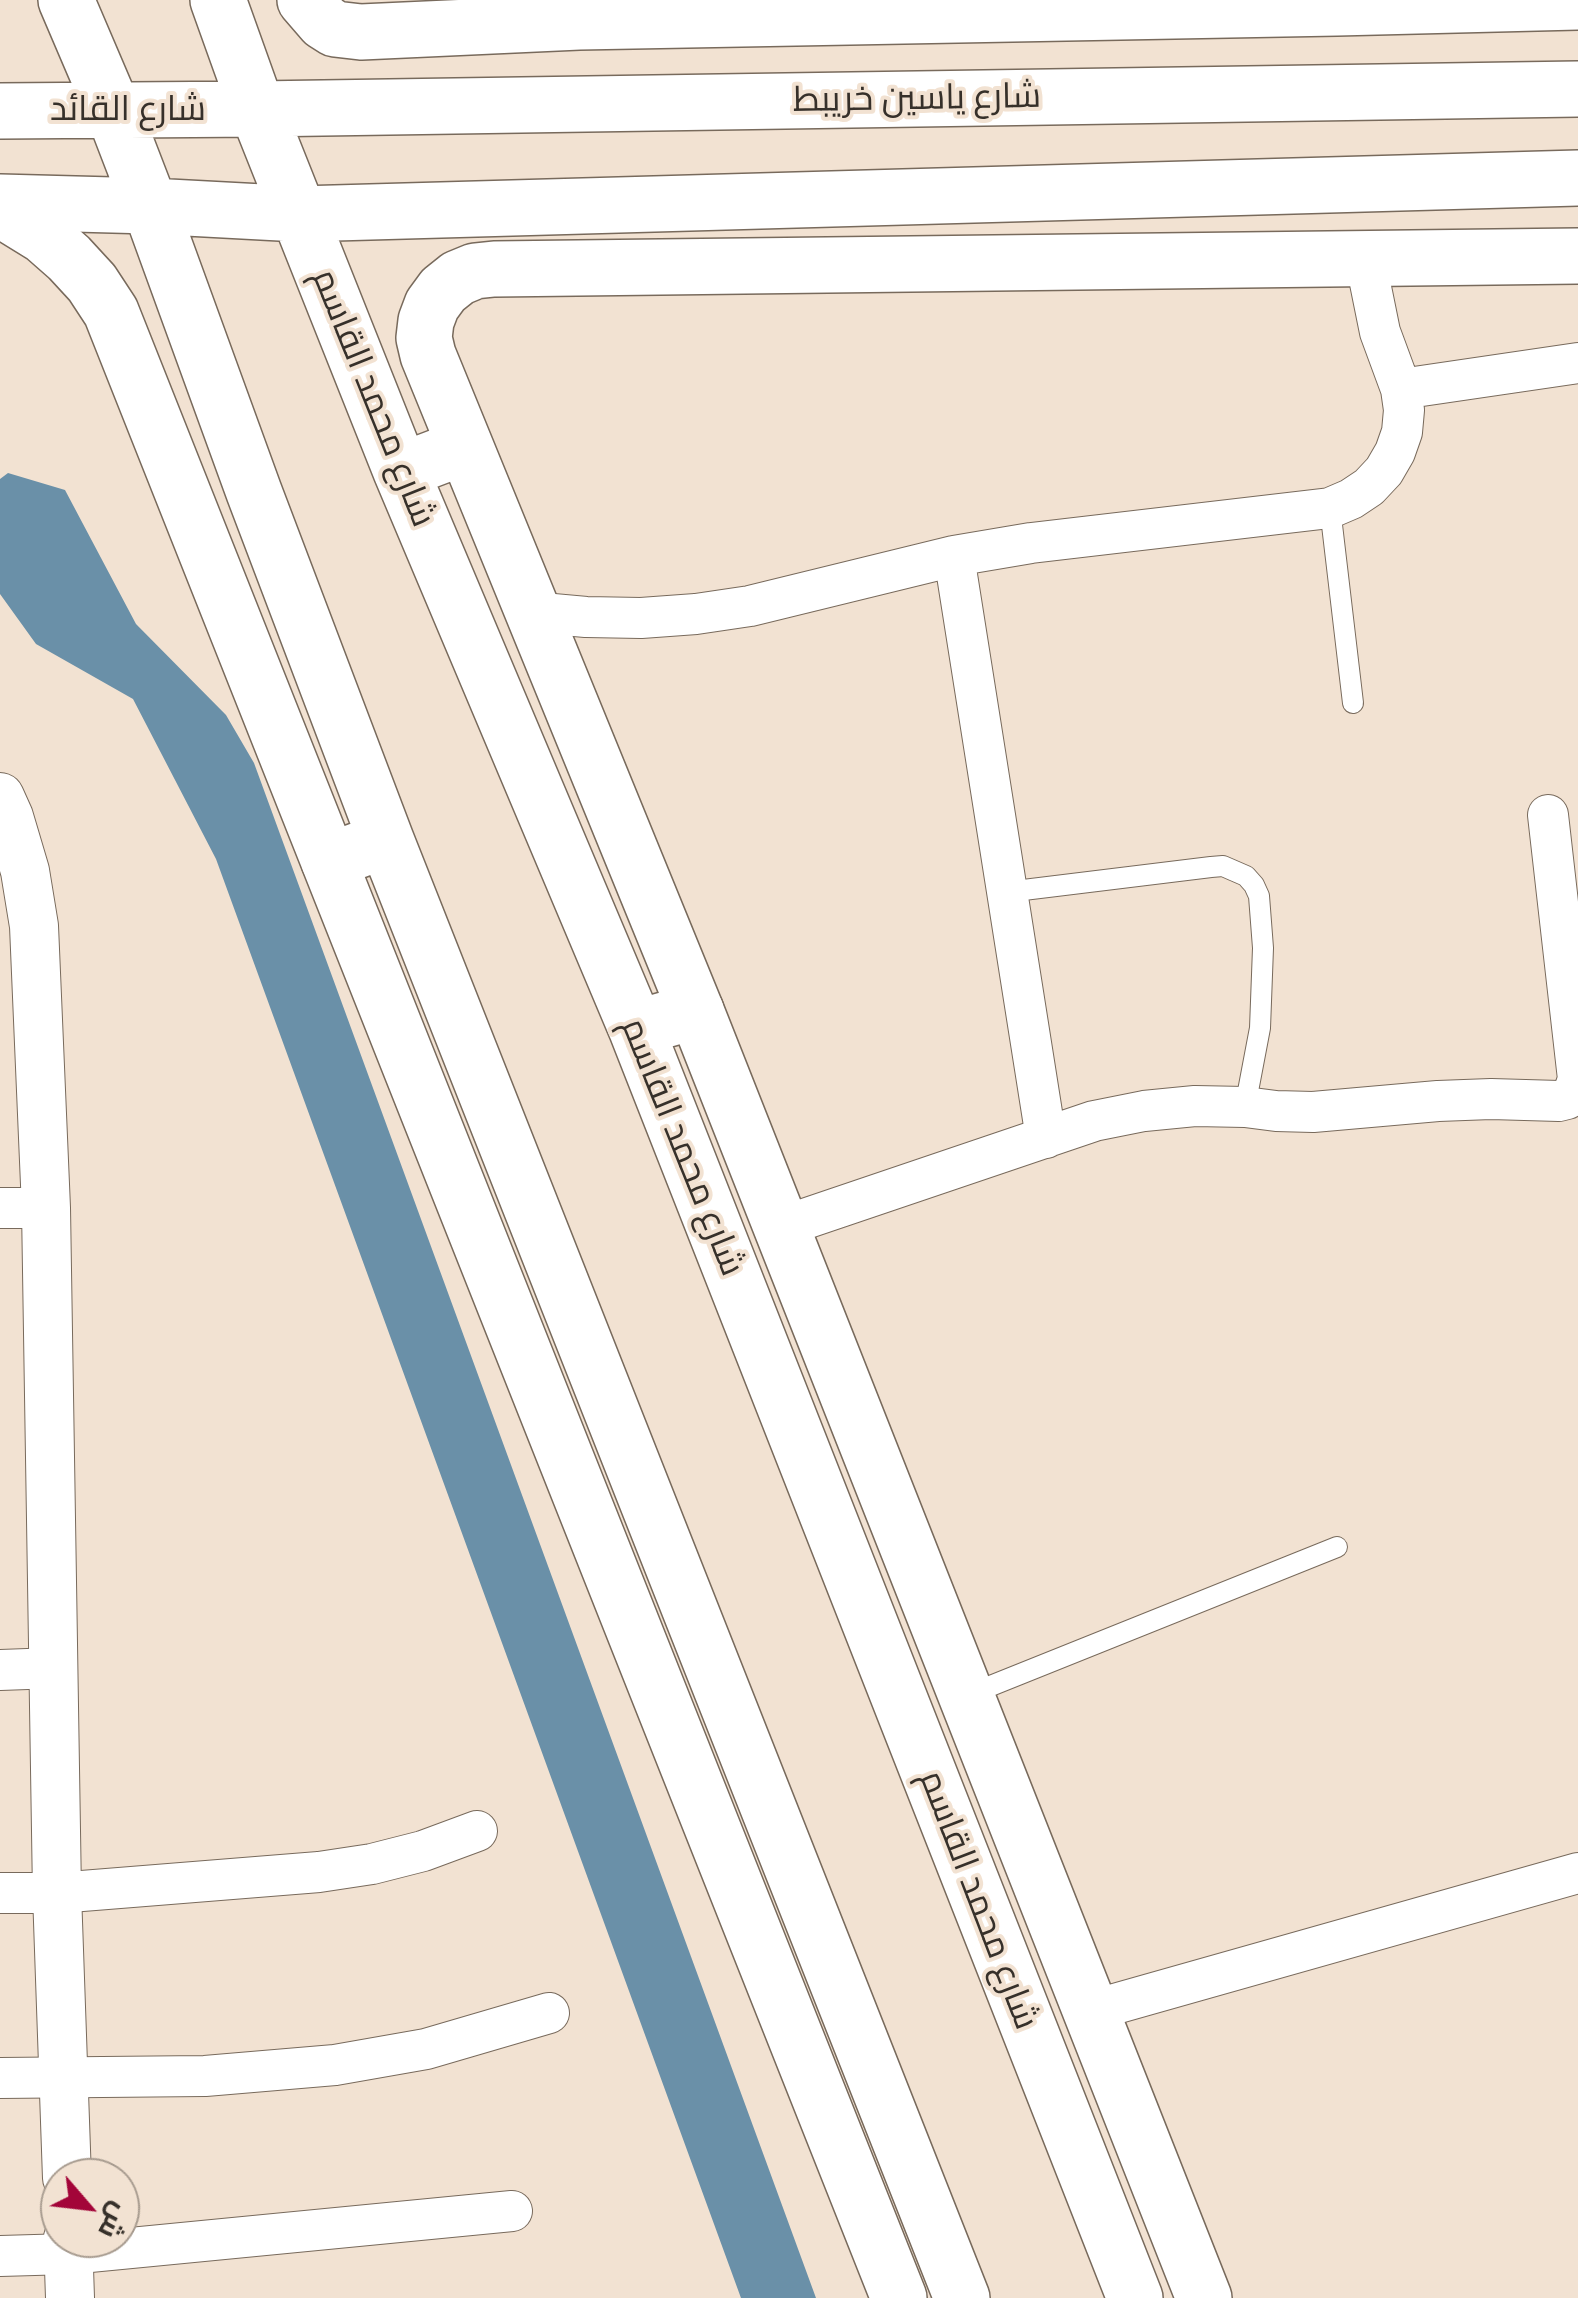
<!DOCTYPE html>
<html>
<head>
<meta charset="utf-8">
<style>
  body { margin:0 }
  #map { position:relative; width:1578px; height:2298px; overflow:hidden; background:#f2e2d2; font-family:Merriweather,Cairo,serif }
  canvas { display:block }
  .north { position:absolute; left:40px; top:2158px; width:100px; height:100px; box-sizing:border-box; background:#f2e2d2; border:2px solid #a79b8f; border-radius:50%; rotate:118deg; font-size:28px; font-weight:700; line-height:40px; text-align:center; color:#36302a }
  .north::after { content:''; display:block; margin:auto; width:35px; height:45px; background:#a30539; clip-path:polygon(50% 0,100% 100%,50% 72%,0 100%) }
</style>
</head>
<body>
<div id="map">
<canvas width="1578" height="2298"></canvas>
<div class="north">ش</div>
</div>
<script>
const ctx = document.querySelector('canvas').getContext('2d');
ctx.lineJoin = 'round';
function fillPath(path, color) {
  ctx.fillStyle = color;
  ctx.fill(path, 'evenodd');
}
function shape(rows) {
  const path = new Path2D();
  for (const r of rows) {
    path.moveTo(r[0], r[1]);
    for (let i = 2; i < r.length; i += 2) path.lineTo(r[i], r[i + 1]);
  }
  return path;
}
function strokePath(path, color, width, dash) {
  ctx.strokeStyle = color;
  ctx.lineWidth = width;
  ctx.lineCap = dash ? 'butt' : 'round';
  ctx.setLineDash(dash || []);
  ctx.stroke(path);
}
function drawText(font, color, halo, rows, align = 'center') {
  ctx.font = font + ' Merriweather,Cairo,serif';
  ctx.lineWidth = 8;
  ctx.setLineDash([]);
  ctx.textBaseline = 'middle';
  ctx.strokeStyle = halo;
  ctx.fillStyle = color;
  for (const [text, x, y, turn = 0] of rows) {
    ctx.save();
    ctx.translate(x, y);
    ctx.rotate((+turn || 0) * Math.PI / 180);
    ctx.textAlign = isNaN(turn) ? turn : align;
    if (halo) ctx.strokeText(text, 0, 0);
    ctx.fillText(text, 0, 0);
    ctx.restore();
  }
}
fillPath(shape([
  [8,473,65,490,136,624,226,715,254,763,816,2298,741,2298,216,859,133,699,36,644,0,594,0,479]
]), '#6a90a8');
const service = shape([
  [1330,508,1353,703],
  [1007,892,1211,867,1223,866,1246,876,1254,885,1259,896,1263,948,1260,1028,1245,1107],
  [968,1695,1337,1547]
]);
const minor = shape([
  [1401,389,1578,363],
  [954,556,1046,1138],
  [531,612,586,617,641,618,696,614,750,606,954,556,1031,543,1330,508,1351,499,1369,487,1384,471,1395,452,1402,432,1404,410,1401,389,1380,332,1365,258],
  [0,1208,46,1208],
  [781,1227,1094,1121,1144,1111,1195,1106,1245,1107,1276,1111,1313,1112,1438,1101,1491,1099,1559,1101,1567,1099,1573,1094,1578,1079,1548,815],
  [0,1670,55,1668],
  [0,1893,57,1893,319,1872,372,1864,423,1851,477,1831],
  [1090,2011,1578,1873],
  [0,2078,205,2076,335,2065,426,2049,549,2013],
  [0,2256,69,2254,512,2211]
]);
const tertiary = shape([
  [0,797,9,817,25,871,34,926,46,1208,57,1893,67,2178],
  [68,2238,70,2298]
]);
const secondary = shape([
  [305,0,324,22,335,29,361,32,579,22,1337,8,1578,2],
  [0,209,44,236,69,258,92,283,111,312,899,2298],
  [1204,2298,696,1011,428,355,424,338,426,321,432,305,443,290,458,278,475,271,494,269,1578,256]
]);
const primary = shape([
  [66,0,113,110,150,206,254,492,386,840,962,2298],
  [218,0,257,109,401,471,636,1028,1135,2298],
  [0,111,257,109,1578,89],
  [0,202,150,206,299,214,1578,178],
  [401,471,464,447],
  [329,861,386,840],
  [636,1028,696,1011]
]);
strokePath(service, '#786a5c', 22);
strokePath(minor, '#786a5c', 42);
strokePath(tertiary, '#786a5c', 50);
strokePath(secondary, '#786a5c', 58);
strokePath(primary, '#786a5c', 58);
strokePath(service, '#fff', 20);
strokePath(minor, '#fff', 40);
strokePath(tertiary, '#fff', 48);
strokePath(secondary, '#fff', 55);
strokePath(primary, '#fff', 55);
drawText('35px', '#36302a', '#f2e2d2', [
  ["شارع ياسين خريبط",917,99,-1],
  ["شارع القائد",128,110],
  ["شارع محمد القاسم",373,398,68],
  ["شارع محمد القاسم",682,1147,68],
  ["شارع محمد القاسم",978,1900,69]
]);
</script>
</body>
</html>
